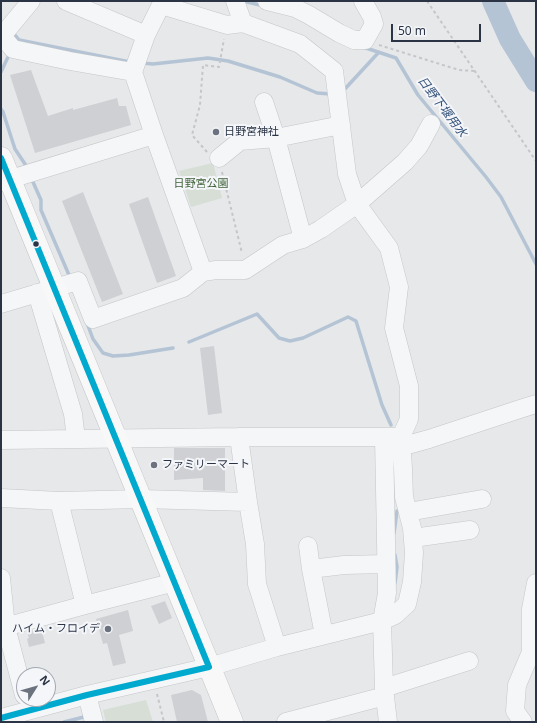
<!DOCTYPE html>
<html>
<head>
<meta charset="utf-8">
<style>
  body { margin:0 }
  #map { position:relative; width:537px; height:723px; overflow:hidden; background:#e6e8ea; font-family:"Noto Sans",sans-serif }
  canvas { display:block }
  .frame { position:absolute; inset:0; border:2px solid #2b3445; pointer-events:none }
  .north { position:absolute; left:16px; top:667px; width:40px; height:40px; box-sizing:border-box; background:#f4f6f9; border:1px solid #a4a8b1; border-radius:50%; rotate:53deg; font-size:11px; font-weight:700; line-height:16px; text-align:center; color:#2b3445 }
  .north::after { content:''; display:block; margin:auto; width:14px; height:18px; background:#6c737f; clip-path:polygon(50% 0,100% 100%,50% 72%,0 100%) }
  .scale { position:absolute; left:391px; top:24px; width:90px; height:18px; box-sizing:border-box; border:2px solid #2b3445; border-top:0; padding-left:5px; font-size:12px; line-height:14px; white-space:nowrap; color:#2b3445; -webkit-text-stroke:3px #f4f6f9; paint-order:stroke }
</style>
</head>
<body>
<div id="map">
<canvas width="537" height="723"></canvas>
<div class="frame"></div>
<div class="north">N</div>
<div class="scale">50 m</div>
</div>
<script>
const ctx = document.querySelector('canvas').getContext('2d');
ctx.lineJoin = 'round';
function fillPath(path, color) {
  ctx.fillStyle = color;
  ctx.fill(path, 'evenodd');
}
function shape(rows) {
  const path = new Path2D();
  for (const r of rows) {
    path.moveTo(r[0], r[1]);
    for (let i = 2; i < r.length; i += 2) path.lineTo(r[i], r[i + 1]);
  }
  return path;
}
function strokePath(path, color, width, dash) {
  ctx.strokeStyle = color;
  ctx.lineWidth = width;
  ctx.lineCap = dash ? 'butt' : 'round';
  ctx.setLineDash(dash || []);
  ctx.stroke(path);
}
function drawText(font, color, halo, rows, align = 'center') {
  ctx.font = font + ' "Noto Sans","Noto Sans JP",sans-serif';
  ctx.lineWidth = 4;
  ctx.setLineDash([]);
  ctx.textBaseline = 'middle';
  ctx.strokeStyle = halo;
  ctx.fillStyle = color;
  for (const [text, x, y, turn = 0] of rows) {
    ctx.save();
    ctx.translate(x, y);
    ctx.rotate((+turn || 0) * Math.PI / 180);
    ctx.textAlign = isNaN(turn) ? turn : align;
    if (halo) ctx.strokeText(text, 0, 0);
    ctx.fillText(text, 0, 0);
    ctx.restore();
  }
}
fillPath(shape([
  [213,163,222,198,191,207,179,171],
  [146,700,153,722,106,722,103,710]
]), '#d6ded6');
strokePath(shape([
  [243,1,264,6],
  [13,33,19,40,130,62],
  [363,47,396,58,418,95,486,177,501,197,536,264],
  [142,63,153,64,208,58,228,61,280,77,317,93,331,94],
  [1,72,8,57],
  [343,91,379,52],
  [1,109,3,112,15,149,27,167],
  [33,182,41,200,41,210,69,275],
  [87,323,93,339,103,353,113,356,129,355,173,348],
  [189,342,257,314,279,338,290,341,303,338,348,317,356,321,382,405,391,425],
  [394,533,397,511],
  [395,555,397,567,395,583],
  [64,722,88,716]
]), '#b4c4d5', 3.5);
strokePath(shape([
  [493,1,510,39,536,81]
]), '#b4c4d5', 22);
fillPath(shape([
  [31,70,48,116,73,108,73,110,117,98,119,106,126,106,131,125,35,153,10,75],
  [83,192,123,294,102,302,62,201],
  [148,197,176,276,157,283,129,204],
  [214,346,222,413,208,415,200,348],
  [174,448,225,448,225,491,203,490,203,478,174,480],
  [165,601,172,618,159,624,151,606],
  [128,610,133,631,119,635,126,663,113,666,107,643,103,644,96,619],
  [41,628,45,643,29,647,27,639,29,638,27,632],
  [192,690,201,695,208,722,177,722,171,695]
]), '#ced0d3');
const minor = shape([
  [66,1,146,35],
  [267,1,295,8,309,15,339,33,354,40,365,40,374,24,372,17,363,1],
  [1,36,2,36,13,49,70,61,133,72,154,135,203,272],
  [2,36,31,1],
  [133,72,146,35,161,5,227,25,243,23],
  [264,102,276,138,303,239],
  [219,158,240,141,276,138,341,125],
  [1,182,154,135],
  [37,293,73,414,76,439],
  [1,304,78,281,93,319,183,288,203,272,216,270,245,270,283,245,303,239,321,229,357,204,405,162,419,146,431,124],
  [239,437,248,502,255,544,257,584,277,647],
  [401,437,411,444,429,439,520,409,536,404],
  [384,438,387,593,382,621,384,688,388,722],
  [1,440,239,437,401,437,409,419,409,386,394,328,399,287,389,248,357,204,347,174,334,71,300,44,243,23,235,1],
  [1,498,59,501,141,499,248,502],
  [59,501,85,605],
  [408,512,482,499],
  [413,538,470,530],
  [308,546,311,569,324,635],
  [311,569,344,565,386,564],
  [1,578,6,627,24,695],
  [1,628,85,605,175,582],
  [384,688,469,661],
  [87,695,94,722],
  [1,718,87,695,209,667,277,647,382,621,395,615,407,604,412,582,414,553,412,528,404,497,403,468,401,437],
  [286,722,385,696],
  [523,722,515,711,517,685,531,652,531,609,536,583]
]);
const major = shape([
  [1,158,232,722]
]);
strokePath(minor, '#c4c6c8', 19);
strokePath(major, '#c2c5c8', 23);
strokePath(shape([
  [427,1,536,161],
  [379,45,459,70,475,71],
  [207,152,192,135,200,105,203,65,219,67,224,39],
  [222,172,242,253],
  [157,694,164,722]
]), '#c5c6ca', 2, [3, 3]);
strokePath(minor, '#f5f6f7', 18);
strokePath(major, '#f8f8f8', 22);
strokePath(shape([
  [1,158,209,667,87,695,1,718]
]), '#00a9ce', 6);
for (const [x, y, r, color] of [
  [216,132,4,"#6c737f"],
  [36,244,3.5,"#2b3445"],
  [154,465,4,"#6c737f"],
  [108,629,4,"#6c737f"]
]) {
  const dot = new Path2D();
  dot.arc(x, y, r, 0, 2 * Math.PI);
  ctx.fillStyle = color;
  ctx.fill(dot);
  strokePath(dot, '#f4f6f9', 1.5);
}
drawText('11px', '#2b3445', '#f4f6f9', [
  ["日野宮神社",224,132],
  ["ファミリーマート",162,465],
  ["ハイム・フロイデ",100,629,"right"]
], 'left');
drawText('11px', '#3f6138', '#f4f6f9', [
  ["日野宮公園",201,184]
]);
drawText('italic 12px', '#34527a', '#f4f6f9', [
  ["日野下堰用水",442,107,53]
]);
</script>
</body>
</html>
